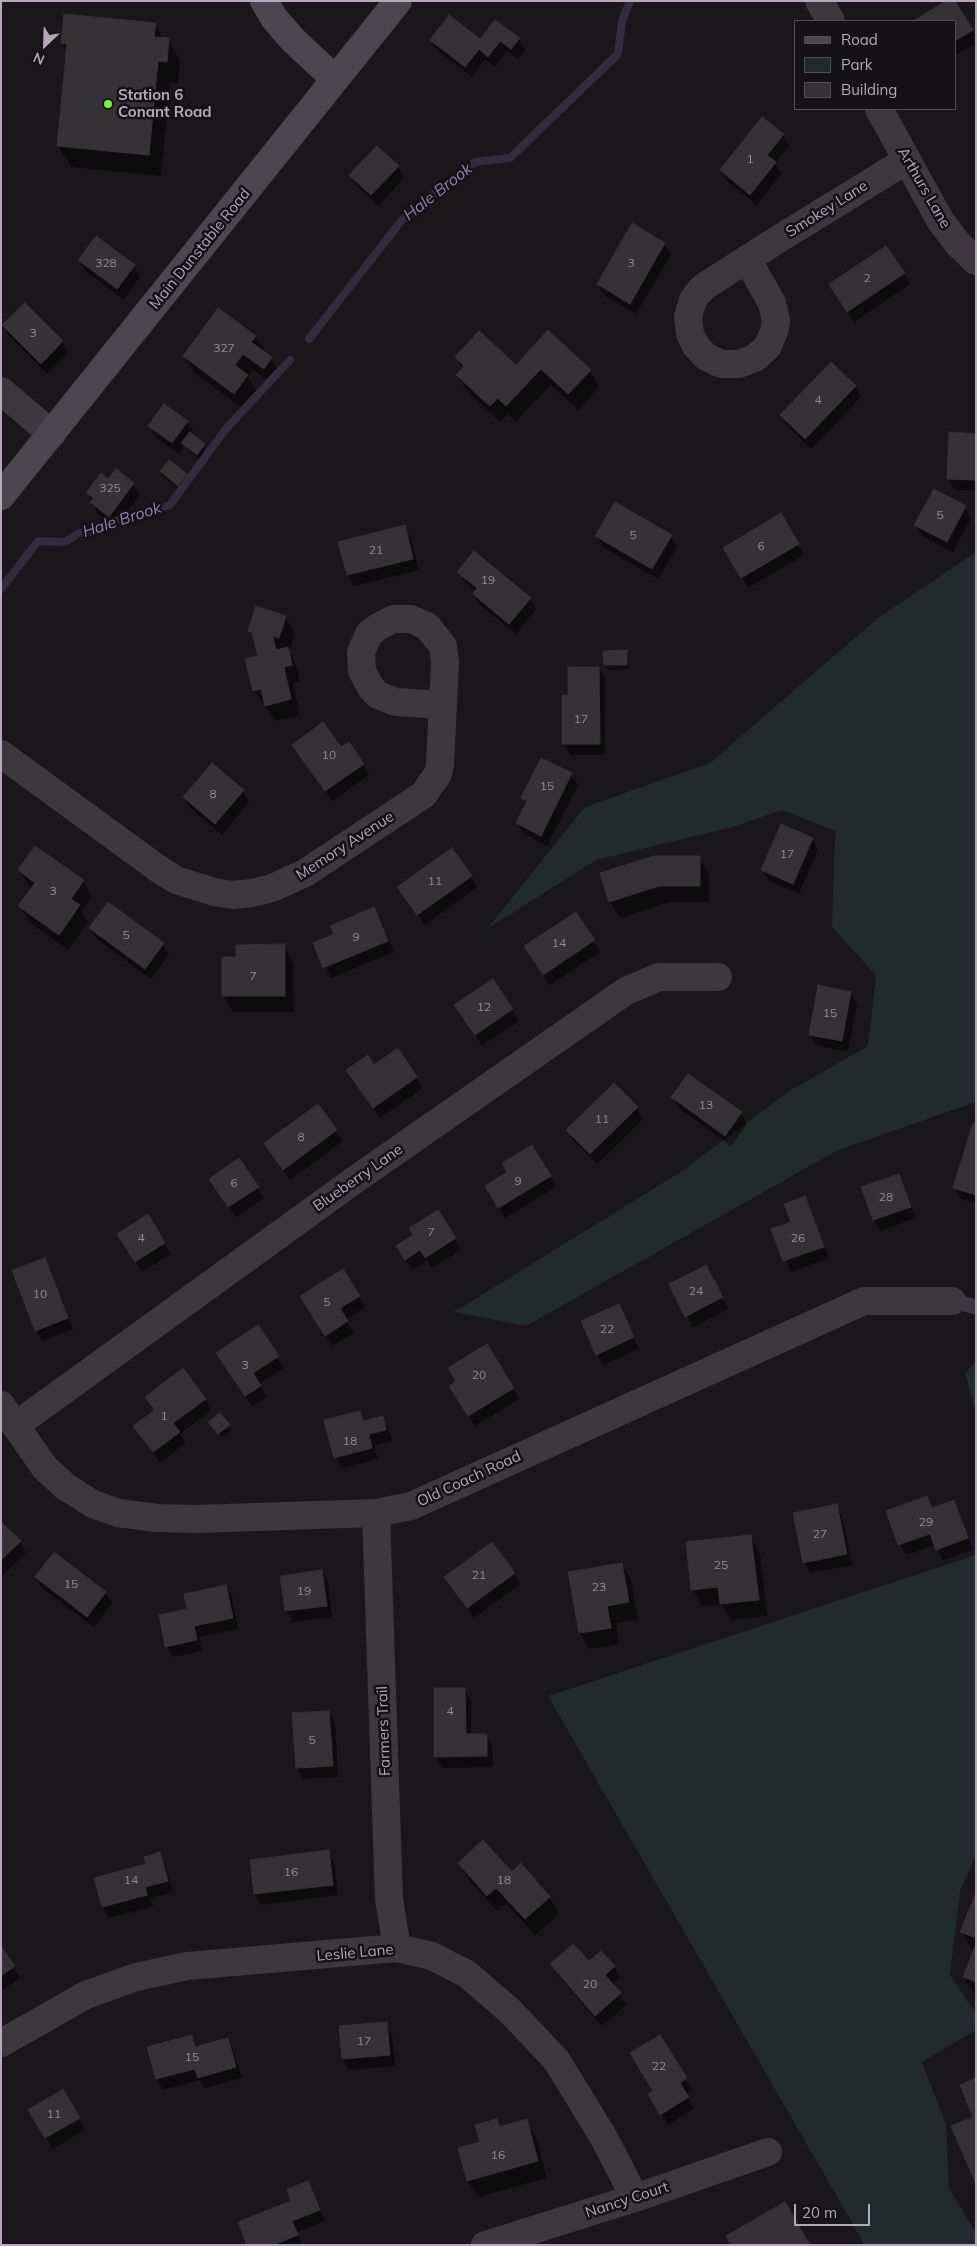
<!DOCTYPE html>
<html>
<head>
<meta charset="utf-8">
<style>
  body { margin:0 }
  #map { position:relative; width:977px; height:2246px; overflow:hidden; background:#191719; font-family:Mulish,sans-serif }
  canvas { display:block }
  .frame { position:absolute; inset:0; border:2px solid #b4a8b9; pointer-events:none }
  .legend { position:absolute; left:794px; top:20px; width:162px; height:90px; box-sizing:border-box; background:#141214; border:1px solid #544e56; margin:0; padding:6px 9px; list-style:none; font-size:15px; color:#b4a8b9 }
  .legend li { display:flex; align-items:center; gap:10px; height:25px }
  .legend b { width:25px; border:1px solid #544e56 }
  .north { position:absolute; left:20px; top:20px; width:50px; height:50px; -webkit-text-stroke:4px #141214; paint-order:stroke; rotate:204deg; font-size:14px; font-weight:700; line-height:20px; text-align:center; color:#b4a8b9 }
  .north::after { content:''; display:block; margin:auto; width:18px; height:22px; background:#b4a8b9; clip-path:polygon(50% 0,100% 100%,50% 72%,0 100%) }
  .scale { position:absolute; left:794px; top:2204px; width:76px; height:22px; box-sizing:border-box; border:2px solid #b4a8b9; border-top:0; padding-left:6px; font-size:15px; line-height:18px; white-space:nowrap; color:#b4a8b9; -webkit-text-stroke:4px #141214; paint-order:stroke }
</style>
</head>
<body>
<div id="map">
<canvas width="977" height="2246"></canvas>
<div class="frame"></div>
<ul class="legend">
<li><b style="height:6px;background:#4c464e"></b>Road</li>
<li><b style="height:14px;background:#222b2c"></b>Park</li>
<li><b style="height:14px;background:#353235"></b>Building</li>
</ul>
<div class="north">N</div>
<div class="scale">20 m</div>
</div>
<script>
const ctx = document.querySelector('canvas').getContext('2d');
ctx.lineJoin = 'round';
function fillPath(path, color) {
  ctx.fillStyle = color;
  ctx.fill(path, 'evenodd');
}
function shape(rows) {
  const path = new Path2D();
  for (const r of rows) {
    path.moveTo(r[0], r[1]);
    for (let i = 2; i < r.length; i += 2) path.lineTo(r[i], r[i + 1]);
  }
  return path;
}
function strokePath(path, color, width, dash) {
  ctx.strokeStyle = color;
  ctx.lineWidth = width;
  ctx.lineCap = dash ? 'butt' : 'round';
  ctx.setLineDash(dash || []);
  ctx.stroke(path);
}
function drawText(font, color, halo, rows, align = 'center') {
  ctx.font = font + ' Mulish,sans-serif';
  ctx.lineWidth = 5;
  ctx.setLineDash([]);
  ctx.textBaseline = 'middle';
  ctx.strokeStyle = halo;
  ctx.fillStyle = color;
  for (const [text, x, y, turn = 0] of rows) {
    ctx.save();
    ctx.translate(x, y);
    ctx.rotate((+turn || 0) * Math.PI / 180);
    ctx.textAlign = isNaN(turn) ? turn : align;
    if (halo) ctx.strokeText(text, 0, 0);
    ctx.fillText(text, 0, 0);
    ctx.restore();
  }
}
fillPath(shape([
  [976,552,976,1102,838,1150,526,1326,454,1312,679,1173,791,1090,868,1046,876,975,832,927,835,831,782,810,732,827,596,860,487,929,585,807,710,763,878,618],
  [976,1361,976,1412,965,1373],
  [976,1555,976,1855,960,1891,950,1975,976,2013,976,2030,922,2062,946,2125,949,2188,976,2233,976,2245,865,2245,548,1696]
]), '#222b2c');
fillPath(shape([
  [949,1,954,1,976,37,976,43,956,55,956,21,917,21],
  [155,24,163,39,168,40,180,61,178,83,170,82,161,176,71,167,58,146,67,52,62,43],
  [519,39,525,50,518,59,507,51,495,67,485,59,472,77,438,51,431,41],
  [783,135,789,146,775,163,781,174,757,205,727,181,721,170],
  [398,167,404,178,378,206,357,186,351,175],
  [664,244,671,255,636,314,604,295,598,284],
  [79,260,134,266,140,277,124,300,85,271],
  [904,273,910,284,854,322,837,295],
  [25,305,62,342,68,353,47,374,10,337,4,326],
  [255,336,281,375,274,385,253,370,248,377,257,392,244,409,194,373,184,356],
  [456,358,516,367,590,371,599,387,578,410,551,385,516,421,508,414,500,422,467,391,457,375,463,369],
  [855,386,861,397,811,449,787,426,781,415],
  [187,422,194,432,192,435,207,449,200,460,184,446,179,454,156,437,150,426],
  [976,435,976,491,955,490,948,479],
  [161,472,186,475,189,480,181,490,164,477],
  [108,480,133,484,140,495,116,527,98,514,88,493],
  [965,507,971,518,953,552,922,536,916,525],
  [780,515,804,555,748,588,724,548],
  [404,527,411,538,419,570,354,586,348,575,340,543],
  [597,536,671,536,677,547,658,579,603,547],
  [459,572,530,598,536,609,516,634,480,605,474,594,476,592,465,583],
  [285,617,295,634,289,651,296,665,300,682,293,683,300,716,275,721,254,690,259,657,256,643,249,631],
  [626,651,629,657,629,669,608,670,605,665],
  [599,668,605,679,605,755,570,755,564,744,570,696],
  [294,745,341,749,363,764,369,775,332,801],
  [542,760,571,774,578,785,547,846,524,834,517,823,527,805,523,798],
  [212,764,243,791,249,802,222,835,190,808,184,797],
  [812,839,818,850,799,894,769,881,763,870],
  [699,857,709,874,709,902,669,902,620,918,610,902,601,874],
  [19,871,83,881,92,897,82,912,88,922,68,950,29,922,20,906,32,889],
  [471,876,477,887,425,925,398,887],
  [374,909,394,952,331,978,315,943,336,935],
  [575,913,600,952,550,985,532,957],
  [90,928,163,944,169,955,151,979,97,939],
  [284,946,293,962,294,1012,233,1012,223,995,237,958],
  [493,981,519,1021,482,1045,462,1016],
  [851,993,857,1004,848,1052,816,1045,810,1034],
  [374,1066,416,1077,423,1088,380,1118,354,1081],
  [672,1097,741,1113,747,1124,731,1146,679,1108],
  [318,1105,343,1141,290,1180,265,1144],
  [637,1108,643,1119,597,1164,574,1141,568,1130],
  [976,1125,976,1204,961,1199,955,1188],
  [898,1175,916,1218,880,1231,874,1220],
  [550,1176,556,1187,505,1218,493,1197],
  [257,1188,264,1198,236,1217,217,1190],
  [805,1198,829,1258,791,1272,773,1229,792,1222],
  [437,1211,461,1250,432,1268,427,1261,412,1270,404,1257,414,1236],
  [164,1243,171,1254,142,1272,125,1245],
  [44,1259,73,1329,42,1341,36,1330],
  [712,1277,728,1309,693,1327,670,1285],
  [359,1297,365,1307,346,1320,354,1333,332,1346,308,1308],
  [619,1306,639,1349,603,1365,597,1354],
  [257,1327,284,1368,259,1384,267,1397,252,1406,224,1364],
  [451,1386,513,1388,519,1399,475,1426],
  [147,1397,205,1399,211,1410,180,1434,185,1443,160,1463,135,1427,156,1411],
  [360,1412,365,1422,382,1417,388,1428,392,1441,374,1445,378,1459,342,1468,335,1457],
  [228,1426,231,1431,222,1438,213,1427],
  [926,1498,933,1509,953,1501,973,1550,943,1560,935,1545,906,1555,900,1544],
  [836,1505,842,1516,852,1565,810,1573,804,1562],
  [1,1523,20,1542,26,1553,1,1577],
  [750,1536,760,1553,767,1616,731,1620,721,1604,702,1606,693,1590],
  [622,1564,631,1580,638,1619,616,1623,619,1644,589,1649,580,1633],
  [322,1572,328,1582,332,1617,293,1622,286,1611,282,1577],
  [514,1573,520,1584,474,1618,445,1577],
  [36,1577,105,1592,112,1603,94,1627,42,1588],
  [225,1586,232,1597,238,1629,199,1637,202,1651,173,1657,167,1646,188,1610],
  [464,1689,471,1700,471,1736,486,1735,492,1746,493,1767,442,1768,436,1757],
  [329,1712,335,1723,338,1777,303,1779,297,1768],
  [328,1852,334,1863,338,1895,261,1905,255,1894],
  [159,1854,165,1865,173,1892,150,1898,153,1906,109,1918,103,1907],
  [459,1864,511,1873,549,1897,559,1914,535,1935,506,1903,497,1911,469,1880],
  [976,1896,976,1996,964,1977,974,1953,962,1932],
  [1,1948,20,1978,1,1991],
  [552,1964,614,1967,620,1978,612,1985,626,2005,602,2026,558,1975],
  [386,2024,392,2035,395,2066,349,2070,343,2059,340,2028],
  [191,2036,198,2048,227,2039,233,2050,242,2078,205,2088,200,2080,163,2090,157,2079,148,2048],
  [660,2037,692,2090,686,2094,694,2108,668,2125,649,2094,654,2091],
  [62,2091,85,2129,53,2149,30,2110],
  [496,2121,500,2128,526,2121,536,2137,547,2178,478,2197,468,2181,459,2149,482,2143],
  [307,2182,325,2221,297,2232,302,2245,248,2245,293,2201]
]), '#0007');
strokePath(shape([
  [309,339,402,220,475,162,510,158,618,54,622,21,630,1],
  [1,589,38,541,65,542,79,533,95,532,115,521,170,505,225,430,290,360]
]), '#342c3d', 8);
const building = shape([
  [946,1,955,1,973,30,956,40,956,21,915,20,946,1],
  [64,14,156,23,154,37,169,38,167,62,158,61,149,155,57,146,67,44,61,43,64,14],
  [449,15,480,39,495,20,520,38,511,49,500,41,488,57,479,49,465,67,430,40,449,15],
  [762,117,784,134,767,155,776,162,750,195,720,170,762,117],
  [377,146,399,166,371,195,349,175,377,146],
  [632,223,665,243,630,304,597,284,632,223],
  [96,236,135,265,117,289,78,260,96,236],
  [886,246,905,273,847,312,829,284,886,246],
  [25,303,63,341,41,364,2,325,25,303],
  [218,308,256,336,251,342,272,357,264,369,243,354,235,365,248,375,234,394,183,356,218,308],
  [548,330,591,370,568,394,541,369,506,406,498,398,490,406,456,375,464,366,455,357,479,331,516,365,548,330],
  [831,362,856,386,805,439,780,415,831,362],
  [164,404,188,421,172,443,148,426,164,404],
  [190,432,205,444,197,455,181,443,190,432],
  [949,432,976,434,976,480,947,479,949,432],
  [169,460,187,474,178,486,160,471,169,460],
  [116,469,134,483,109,517,90,502,94,498,86,493,101,473,108,479,116,469],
  [934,489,966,506,947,542,914,525,934,489],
  [615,502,672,535,652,569,595,536,615,502],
  [781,513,799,544,741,578,723,548,781,513],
  [405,525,413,559,347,575,338,542,405,525],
  [474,551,531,598,509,624,473,594,477,588,457,572,474,551],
  [256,606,286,616,279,638,273,636,276,650,288,647,292,665,284,667,291,699,265,706,261,689,253,691,245,659,258,656,252,633,248,631,256,606],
  [627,650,627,665,604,665,603,651,627,650],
  [568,667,599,667,600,744,562,744,562,695,568,695,568,667],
  [323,722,341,747,349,742,364,764,325,791,292,745,323,722],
  [541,758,572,773,541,836,516,823,527,801,521,798,541,758],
  [212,763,244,790,215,824,183,797,212,763],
  [781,824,813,838,793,884,761,870,781,824],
  [35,846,84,880,71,899,80,905,59,935,18,906,35,883,18,870,35,846],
  [452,848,472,876,417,915,397,887,452,848],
  [654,856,700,856,700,886,659,886,609,902,600,873,654,856],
  [108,902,164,943,145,969,89,928,108,902],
  [374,907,388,941,323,968,313,943,334,934,330,926,374,907],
  [576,912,595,940,543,975,524,946,576,912],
  [285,944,285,996,222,996,222,957,236,957,236,945,285,944],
  [493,979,513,1009,475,1035,454,1005,493,979],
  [818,985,851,992,842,1041,809,1035,818,985],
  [398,1048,417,1077,373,1108,346,1070,368,1055,374,1065,398,1048],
  [688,1074,742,1112,725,1136,671,1097,688,1074],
  [614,1083,638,1107,590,1154,566,1130,614,1083],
  [318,1104,337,1130,283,1170,264,1143,318,1104],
  [973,1123,976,1124,976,1195,953,1188,973,1123],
  [532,1145,551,1176,498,1208,485,1186,507,1172,502,1163,532,1145],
  [239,1158,259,1187,228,1207,209,1179,239,1158],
  [899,1174,911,1207,873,1220,861,1187,899,1174],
  [805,1196,824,1247,783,1261,771,1229,791,1222,784,1204,805,1196],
  [438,1210,456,1238,425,1258,420,1250,405,1260,396,1246,413,1235,409,1228,438,1210],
  [148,1214,165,1243,135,1262,117,1234,148,1214],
  [45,1258,68,1318,35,1331,12,1270,45,1258],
  [706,1265,723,1297,685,1317,669,1284,706,1265],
  [343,1269,360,1296,340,1308,348,1321,325,1336,300,1296,343,1269],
  [619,1304,634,1337,596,1355,581,1321,619,1304],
  [258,1325,279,1356,253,1373,261,1386,245,1396,216,1353,258,1325],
  [487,1344,514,1388,468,1416,449,1386,456,1381,448,1368,487,1344],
  [183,1368,206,1399,173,1423,180,1432,153,1452,133,1426,155,1410,145,1397,183,1368],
  [360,1411,363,1421,383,1416,386,1430,369,1434,372,1448,334,1458,324,1420,360,1411],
  [220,1413,230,1425,218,1434,208,1422,220,1413],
  [927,1496,932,1508,954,1500,968,1538,936,1550,930,1534,898,1545,886,1511,927,1496],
  [837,1504,847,1554,803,1563,793,1513,837,1504],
  [1,1522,21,1541,1,1560,1,1522],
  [751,1535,759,1600,720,1604,718,1587,691,1590,686,1542,751,1535],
  [492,1542,515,1573,467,1608,444,1577,492,1542],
  [54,1552,106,1592,87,1617,35,1577,54,1552],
  [622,1563,629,1602,607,1606,611,1628,579,1633,568,1572,622,1563],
  [322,1570,327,1606,285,1611,280,1576,322,1570],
  [226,1585,233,1618,194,1626,197,1640,165,1647,159,1615,187,1609,184,1594,226,1585],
  [434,1688,465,1688,466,1734,487,1734,487,1756,434,1757,434,1688],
  [329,1711,333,1766,296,1768,292,1713,329,1711],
  [483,1840,512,1872,521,1863,550,1897,525,1919,496,1888,487,1896,458,1863,483,1840],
  [329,1850,333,1885,254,1894,250,1860,329,1850],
  [160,1852,168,1881,145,1887,147,1895,102,1907,94,1878,146,1864,144,1857,160,1852],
  [976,1893,976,1938,960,1932,976,1893],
  [573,1944,589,1961,601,1951,615,1966,605,1975,621,1993,595,2016,550,1964,573,1944],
  [976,1944,976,1982,963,1977,976,1944],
  [1,1946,15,1966,1,1976,1,1946],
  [387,2022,390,2055,342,2059,339,2026,387,2022],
  [192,2035,195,2047,228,2038,236,2067,198,2078,195,2069,156,2079,147,2047,192,2035],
  [660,2035,687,2078,680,2083,689,2097,660,2115,648,2094,653,2091,630,2053,660,2035],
  [976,2078,976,2184,951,2126,973,2117,960,2085,976,2078],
  [63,2089,80,2118,45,2138,28,2110,63,2089],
  [497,2119,499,2127,527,2119,538,2161,467,2181,458,2148,480,2142,475,2125,497,2119],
  [308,2181,320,2210,292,2221,298,2235,273,2245,247,2245,238,2222,291,2201,287,2189,308,2181],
  [785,2202,810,2245,731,2245,726,2236,785,2202]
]);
fillPath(building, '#353235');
strokePath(building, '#353135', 1);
strokePath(shape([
  [952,1301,976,1307]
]), '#3d383e', 15);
strokePath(shape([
  [819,1,831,21],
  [879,109,940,220,958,244,976,261],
  [747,259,772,303,776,320,775,329,768,346,755,358,739,364,721,364,705,356,696,346,690,334,688,317,693,300,698,293,705,286,777,240,907,160],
  [1,391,52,434],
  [1,754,160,870,176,880,214,892,233,895,252,893,272,888,305,873,423,795,438,774,440,764,445,663,443,646,427,626,411,619,393,619,376,628,369,634,361,652,362,671,371,688,378,695,396,702,443,705],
  [1,1405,45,1468,66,1487,93,1504,118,1513,157,1518,197,1519,376,1513,411,1506,864,1301,952,1301],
  [16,1425,356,1179,626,991,659,977,718,977],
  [376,1513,389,1899,397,1948],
  [1,2043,86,1995,136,1977,187,1966,397,1948,432,1956,467,1974,511,2012,557,2061,604,2138,635,2198],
  [485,2245,635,2198,768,2152]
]), '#3d383e', 28);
strokePath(shape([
  [264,1,274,18,293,40,335,79],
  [1,496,398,1]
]), '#4c464e', 28);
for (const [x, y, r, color] of [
  [108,104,5,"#76f730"]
]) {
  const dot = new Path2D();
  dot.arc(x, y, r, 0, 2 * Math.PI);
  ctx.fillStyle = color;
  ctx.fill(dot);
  strokePath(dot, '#141214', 2);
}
drawText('12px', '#948a98', null, [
  ["1",750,159],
  ["328",106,263],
  ["3",631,263],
  ["2",867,278],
  ["3",33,333],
  ["327",224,348],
  ["4",818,400],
  ["325",110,488],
  ["5",940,515],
  ["5",633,535],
  ["6",761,546],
  ["21",376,550],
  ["19",488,580],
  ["17",581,719],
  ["10",329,755],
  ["15",547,786],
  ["8",213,794],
  ["17",787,854],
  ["11",435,881],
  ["3",53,891],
  ["5",126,935],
  ["9",356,937],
  ["14",559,943],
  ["7",253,976],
  ["12",484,1007],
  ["15",830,1013],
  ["13",706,1105],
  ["11",602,1119],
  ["8",301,1137],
  ["9",518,1181],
  ["6",234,1183],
  ["28",886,1197],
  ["7",431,1232],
  ["4",141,1238],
  ["26",798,1238],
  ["24",696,1291],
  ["10",40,1294],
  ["5",327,1302],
  ["22",607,1329],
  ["3",245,1365],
  ["20",479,1375],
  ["1",164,1416],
  ["18",350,1441],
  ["29",926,1522],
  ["27",820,1534],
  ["25",721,1565],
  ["21",479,1575],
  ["15",71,1584],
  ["23",599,1587],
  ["19",304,1591],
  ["4",450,1711],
  ["5",312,1740],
  ["16",291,1872],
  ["14",131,1880],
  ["18",504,1880],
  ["20",590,1984],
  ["17",364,2041],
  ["15",192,2057],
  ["22",659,2066],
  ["11",54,2114],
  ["16",498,2155]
]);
drawText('bold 15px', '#b4a8b9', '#141214', [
  ["Station 6",118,95],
  ["Conant Road",118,112]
], 'left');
drawText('15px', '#b4a8b9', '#141214', [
  ["Arthurs Lane",924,188,60],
  ["Smokey Lane",827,209,-32],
  ["Main Dunstable Road",200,249,-51],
  ["Memory Avenue",345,846,-33],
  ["Blueberry Lane",358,1178,-35],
  ["Old Coach Road",469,1479,-25],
  ["Farmers Trail",384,1731,-92],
  ["Leslie Lane",355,1953,-5],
  ["Nancy Court",627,2200,-18]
]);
drawText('italic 16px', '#977fb5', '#141214', [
  ["Hale Brook",438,192,-38],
  ["Hale Brook",122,520,-18]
]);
</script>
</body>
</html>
